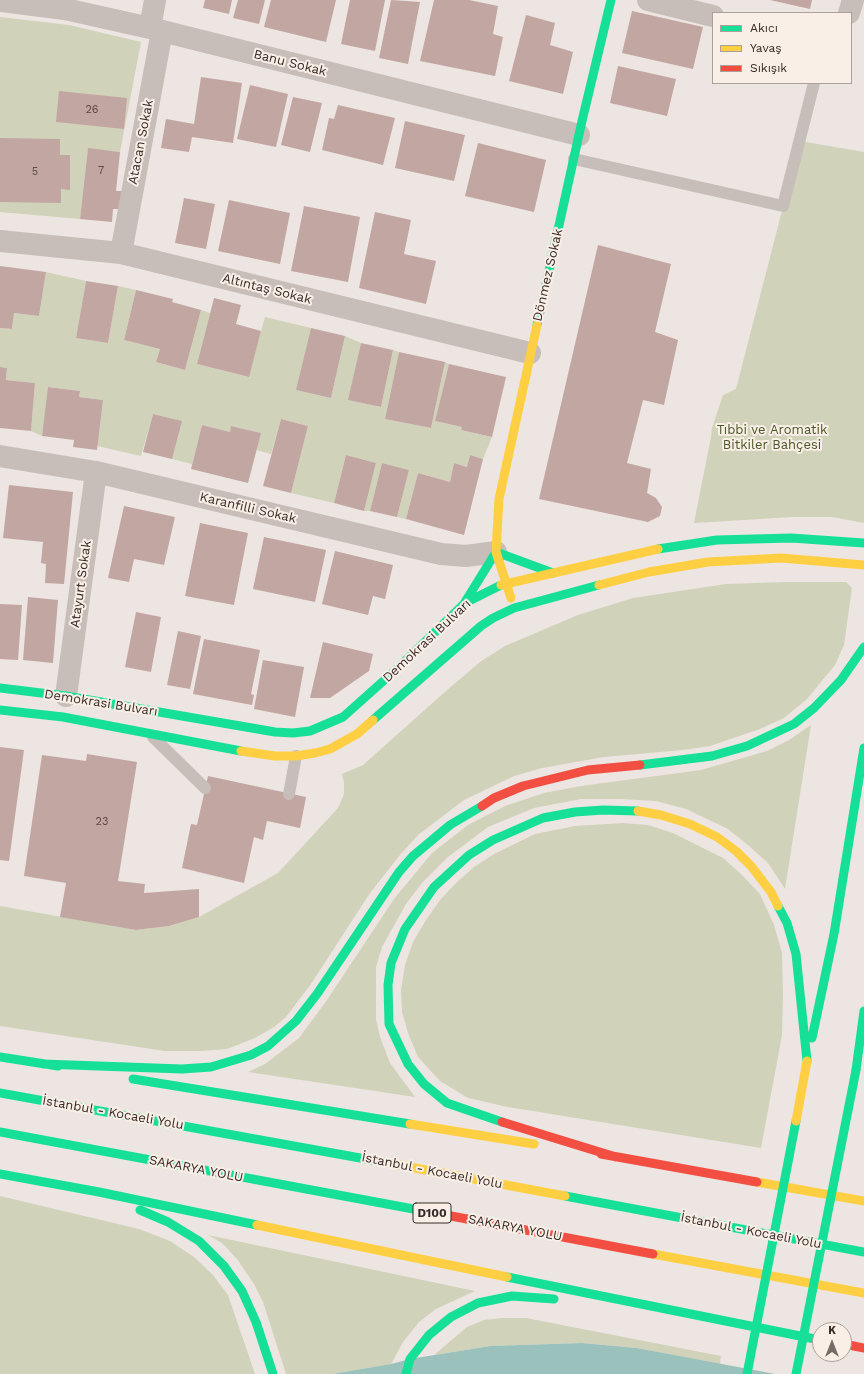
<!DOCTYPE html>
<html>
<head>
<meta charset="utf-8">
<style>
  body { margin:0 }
  #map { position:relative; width:864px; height:1374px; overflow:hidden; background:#ede5e1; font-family:"Work Sans",sans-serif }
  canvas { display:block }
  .legend { position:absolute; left:712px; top:12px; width:140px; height:72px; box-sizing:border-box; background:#faefe7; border:1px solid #aca09a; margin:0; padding:5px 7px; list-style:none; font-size:12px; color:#372a27 }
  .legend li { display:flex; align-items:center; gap:8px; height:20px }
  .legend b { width:20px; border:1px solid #aca09a }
  .north { position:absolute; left:812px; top:1322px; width:40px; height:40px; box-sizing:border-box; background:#faefe7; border:1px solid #aca09a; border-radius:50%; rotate:0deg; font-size:11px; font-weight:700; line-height:16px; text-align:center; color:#372a27 }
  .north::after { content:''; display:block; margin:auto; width:14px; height:18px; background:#776b68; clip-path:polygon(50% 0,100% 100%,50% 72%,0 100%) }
</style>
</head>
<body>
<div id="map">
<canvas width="864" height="1374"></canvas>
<ul class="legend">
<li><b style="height:5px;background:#16e098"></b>Akıcı</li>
<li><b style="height:5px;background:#ffcf43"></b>Yavaş</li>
<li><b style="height:5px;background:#f24e42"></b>Sıkışık</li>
</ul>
<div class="north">K</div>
</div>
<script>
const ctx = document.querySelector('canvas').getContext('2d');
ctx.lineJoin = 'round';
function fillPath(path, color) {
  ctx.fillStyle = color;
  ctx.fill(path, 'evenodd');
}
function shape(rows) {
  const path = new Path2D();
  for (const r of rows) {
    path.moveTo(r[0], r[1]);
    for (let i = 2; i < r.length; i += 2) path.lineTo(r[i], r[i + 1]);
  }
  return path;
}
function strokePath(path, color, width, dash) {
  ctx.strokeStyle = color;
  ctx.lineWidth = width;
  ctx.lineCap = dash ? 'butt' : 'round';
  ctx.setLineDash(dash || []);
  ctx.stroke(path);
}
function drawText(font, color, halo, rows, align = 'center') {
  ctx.font = font + ' "Work Sans",sans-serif';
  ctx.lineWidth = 4;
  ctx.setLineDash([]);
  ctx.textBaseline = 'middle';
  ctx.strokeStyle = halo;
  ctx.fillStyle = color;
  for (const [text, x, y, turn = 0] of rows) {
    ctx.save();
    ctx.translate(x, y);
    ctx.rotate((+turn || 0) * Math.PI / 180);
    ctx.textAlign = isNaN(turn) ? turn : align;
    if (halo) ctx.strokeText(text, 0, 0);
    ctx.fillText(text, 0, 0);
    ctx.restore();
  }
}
fillPath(shape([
  [0,17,69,25,141,42,120,152,88,149,80,219,0,212],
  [800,141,864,152,864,523,832,517,793,517,694,523,711,437,712,428,723,395,736,389],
  [46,272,86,281,76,338,108,343,118,286,136,290,124,340,160,349,156,362,185,370,201,310,210,313,197,364,248,377,265,317,311,328,297,390,331,398,345,336,361,343,349,400,381,407,393,350,399,352,385,419,431,428,445,362,449,364,435,421,462,427,461,430,492,437,483,459,470,455,467,467,454,463,450,482,418,473,406,519,397,517,409,470,382,463,370,511,364,511,376,463,346,455,334,503,291,493,308,426,281,419,271,454,256,450,260,433,232,426,230,432,202,425,192,464,172,459,181,421,153,414,141,456,97,446,103,400,79,397,80,391,49,387,42,436,31,431,35,383,6,380,7,368,0,367,0,328,12,329,14,313,39,316],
  [785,582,846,582,852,588,844,645,835,665,807,699,784,718,760,729,710,746,683,750,604,757,542,768,514,776,464,800,418,835,400,855,370,893,311,984,286,1017,274,1027,255,1038,227,1049,200,1051,165,1051,0,1026,0,906,136,930,169,926,199,917,278,873,338,808,344,794,344,782,342,774,363,765,447,690,480,662,505,646,578,615,633,598,726,584],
  [811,725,785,889,768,863,749,846,728,829,686,809,656,801,621,799,581,799,534,808,488,827,448,857,422,883,406,904,382,947,376,967,376,1019,380,1037,390,1063,415,1097,248,1072,265,1064,299,1038,327,1000,394,899,432,853,468,825,505,806,544,793,581,786,701,770,767,751,789,740],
  [623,823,648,825,673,833,723,858,741,874,760,894,774,925,782,953,783,994,782,1035,761,1148,508,1107,468,1098,440,1081,418,1057,408,1033,402,1012,401,990,405,965,413,942,426,920,440,900,456,883,474,867,494,854,535,834,575,826],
  [0,1196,139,1229,170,1241,194,1257,213,1275,228,1295,255,1374,0,1374],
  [208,1235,475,1291,436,1309,419,1322,403,1342,391,1364,332,1374,286,1374,263,1302,254,1284,237,1259,222,1243],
  [503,1318,526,1318,721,1356,720,1364,637,1348,582,1343,490,1346,434,1355,467,1327,484,1320]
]), '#d1d2ba');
fillPath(shape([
  [582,1343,637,1348,775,1374,332,1374,391,1364,410,1359,490,1346]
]), '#9bc1bc');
fillPath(shape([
  [205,0,232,0,229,14,203,8],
  [238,0,265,0,259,24,233,18],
  [271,0,336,0,326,42,264,27],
  [350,0,385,0,375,51,341,44],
  [391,0,420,2,408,64,379,58],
  [434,0,469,0,498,6,493,34,503,37,495,76,420,61],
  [770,0,812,0,810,9],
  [632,11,703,27,693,69,622,53],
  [526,15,555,23,550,45,573,52,563,94,509,81],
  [618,66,676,79,667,116,610,103],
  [201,77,242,83,233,143,192,137,189,152,161,148,166,119,194,124],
  [250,85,288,94,276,147,237,139],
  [59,91,127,98,124,129,56,122],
  [293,97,322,103,310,152,281,145],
  [338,105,395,118,383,165,322,150,329,118,334,119],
  [405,121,465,135,454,181,395,168],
  [0,138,60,139,60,155,70,155,70,190,61,189,61,203,0,202],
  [478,143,546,160,534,212,465,196],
  [88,148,120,152,116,191,122,191,120,209,113,209,112,222,80,219],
  [184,198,215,204,206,249,175,243],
  [229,200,290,213,280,264,218,251],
  [304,206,360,217,348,282,291,271],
  [375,212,411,220,404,254,436,261,426,304,359,288],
  [598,245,671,264,655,332,678,340,664,405,643,400,627,463,651,469,647,493,656,498,662,507,660,516,648,522,539,499],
  [0,266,46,272,39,316,14,313,12,329,0,328],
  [86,281,118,286,108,343,76,338],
  [136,290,173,299,172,302,201,310,185,370,156,362,160,349,124,340],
  [214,298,241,305,236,324,261,331,249,377,197,364],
  [311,328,345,336,331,398,296,390],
  [361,343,393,350,381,407,348,400],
  [399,352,445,362,431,428,385,419],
  [449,364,506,377,492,437,461,430,462,427,435,421],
  [0,367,7,368,6,380,35,383,31,431,0,428],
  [48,387,80,391,79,397,103,400,97,450,73,447,74,440,42,436],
  [153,414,182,421,172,459,143,452],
  [281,419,308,426,291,493,263,486],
  [202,425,230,432,231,426,261,433,248,483,191,469],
  [346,455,376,463,364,511,334,503],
  [470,455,483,459,464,535,406,519,418,473,450,482,454,463,467,467],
  [382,463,409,470,397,517,370,511],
  [9,485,73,492,64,584,45,583,46,564,41,563,43,542,3,538],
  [124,506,175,517,164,565,134,559,129,582,108,578],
  [200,523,248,533,234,605,185,596],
  [264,537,326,550,315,602,253,589],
  [335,551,393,565,385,599,373,596,368,615,322,604],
  [28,597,58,600,53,663,23,660],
  [0,604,22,605,18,660,0,659],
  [136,612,161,617,151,672,125,667],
  [178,631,201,636,190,689,167,685],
  [204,639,260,650,251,694,254,695,252,705,193,694],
  [323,642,373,654,369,671,330,698,310,698],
  [263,660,304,667,295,717,254,709],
  [0,747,24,750,9,861,0,860],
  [87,754,137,762,118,881,145,884,144,893,199,889,199,917,169,926,136,930,60,917,66,883,24,876,42,755,86,761],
  [208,776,306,797,300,828,267,821,263,840,254,837,244,883,182,868,191,824,197,825]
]), '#c2a6a2');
strokePath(shape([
  [574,159,783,206,814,83],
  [153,737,205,788],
  [289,794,296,756]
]), '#c7beb9', 12);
strokePath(shape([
  [648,0,713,16],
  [0,1,65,9,150,28,579,135],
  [849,13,853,0],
  [150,28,155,0],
  [0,241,121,253,530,353],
  [121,253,162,31],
  [0,456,96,472,441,554,466,556,496,552],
  [66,696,96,472]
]), '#c7beb9', 22);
strokePath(shape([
  [537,325,582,121,611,0],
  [658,549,717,540,791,538,864,543],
  [496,552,553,573],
  [465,602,496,552],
  [0,688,66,696,275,732,293,733,310,731,343,717,399,667,465,603,501,585],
  [0,710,63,717,241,751],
  [373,720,481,626,493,618,514,608,599,585],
  [640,765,712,756,747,746,794,724,814,708,841,680,864,647],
  [778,906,787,923,796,954,807,1061],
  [812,1038,834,934,864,748],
  [0,1057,58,1066],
  [43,1064,182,1069,211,1067,251,1055,268,1046,296,1021,317,994,399,872,413,856,450,825,482,806],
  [856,1070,864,1011],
  [133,1079,410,1124],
  [0,1093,399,1165],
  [502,1122,447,1103,424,1084,408,1064,389,1024,388,985,391,963,405,929,434,887,469,855,493,840,543,818,575,812,603,810,638,811],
  [0,1132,451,1216],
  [0,1174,99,1192,257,1225],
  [565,1196,864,1252],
  [140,1210,168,1222,199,1241,224,1266,242,1291,256,1322,273,1374],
  [507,1277,820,1340],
  [406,1374,410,1359,429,1335,451,1317,478,1303,512,1296,554,1299]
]), '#16e098', 9);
strokePath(shape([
  [501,585,658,549],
  [599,585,649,572,708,562,781,558,864,565],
  [511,598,496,552,499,499,537,325],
  [241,751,275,756,296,756,315,753,330,749,357,734,373,720],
  [638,811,661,815,690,824,717,837,736,851,751,866,771,892,778,906],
  [410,1124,534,1144],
  [399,1165,565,1196],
  [757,1182,864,1201],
  [257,1225,507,1277],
  [653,1254,864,1293]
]), '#ffcf43', 9);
strokePath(shape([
  [482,806,494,798,523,786,588,770,640,765],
  [502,1122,616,1157],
  [601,1154,757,1182],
  [451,1216,653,1254],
  [844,1344,864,1348]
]), '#f24e42', 9);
strokePath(shape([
  [747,1374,796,1121],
  [796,1374,856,1070]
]), '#16e098', 9);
strokePath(shape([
  [796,1121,807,1061]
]), '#ffcf43', 9);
drawText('11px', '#5a4946', null, [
  ["26",92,110],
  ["7",101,171],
  ["5",35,172],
  ["23",102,822]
]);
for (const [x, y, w] of [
  [432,1213,38]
]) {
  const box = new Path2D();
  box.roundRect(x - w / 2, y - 10, w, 20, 3);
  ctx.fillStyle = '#faefe7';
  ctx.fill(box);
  strokePath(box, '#372a27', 1);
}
drawText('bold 12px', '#372a27', null, [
  ["D100",432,1213]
]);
drawText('13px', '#372a27', '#faefe7', [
  ["Banu Sokak",290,63,14],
  ["Atacan Sokak",141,142,-79],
  ["Dönmez Sokak",548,275,-77],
  ["Altıntaş Sokak",267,289,14],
  ["Karanfilli Sokak",248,508,13],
  ["Atayurt Sokak",81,584,-82],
  ["Demokrasi Bulvarı",427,641,-43],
  ["Demokrasi Bulvarı",101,703,9],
  ["İstanbul - Kocaeli Yolu",113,1113,10],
  ["SAKARYA YOLU",196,1169,11],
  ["İstanbul - Kocaeli Yolu",432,1171,11],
  ["SAKARYA YOLU",515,1228,11],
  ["İstanbul - Kocaeli Yolu",751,1231,11]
]);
drawText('13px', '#4c572a', '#faefe7', [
  ["Tıbbi ve Aromatik",772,430],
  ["Bitkiler Bahçesi",772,445]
]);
</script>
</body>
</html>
